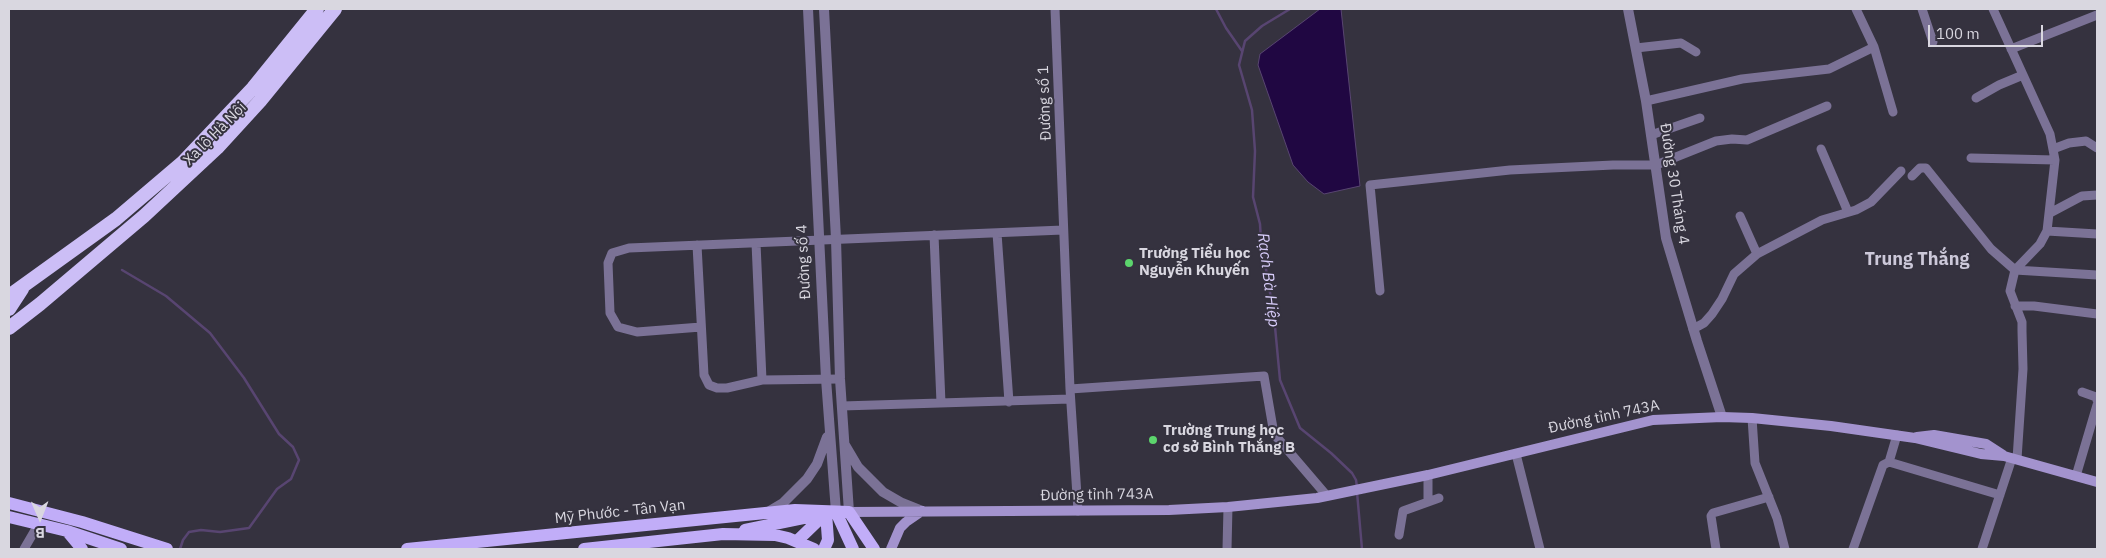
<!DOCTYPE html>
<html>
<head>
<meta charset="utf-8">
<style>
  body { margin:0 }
  #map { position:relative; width:2106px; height:558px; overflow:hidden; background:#35323f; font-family:"IBM Plex Sans",sans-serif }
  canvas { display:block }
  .frame { position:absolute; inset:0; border:10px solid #d9d7e0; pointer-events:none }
  .north { position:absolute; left:15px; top:493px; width:50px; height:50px; -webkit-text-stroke:4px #35323f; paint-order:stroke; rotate:179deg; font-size:14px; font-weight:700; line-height:20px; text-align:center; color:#d9d7e0 }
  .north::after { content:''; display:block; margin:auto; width:18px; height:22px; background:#d9d7e0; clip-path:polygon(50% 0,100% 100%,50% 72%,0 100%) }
  .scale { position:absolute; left:1928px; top:25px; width:115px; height:22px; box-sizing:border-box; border:2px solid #d9d7e0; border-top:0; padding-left:6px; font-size:15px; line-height:18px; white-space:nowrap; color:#d9d7e0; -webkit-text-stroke:4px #35323f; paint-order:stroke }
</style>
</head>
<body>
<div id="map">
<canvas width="2106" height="558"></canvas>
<div class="frame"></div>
<div class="north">B</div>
<div class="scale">100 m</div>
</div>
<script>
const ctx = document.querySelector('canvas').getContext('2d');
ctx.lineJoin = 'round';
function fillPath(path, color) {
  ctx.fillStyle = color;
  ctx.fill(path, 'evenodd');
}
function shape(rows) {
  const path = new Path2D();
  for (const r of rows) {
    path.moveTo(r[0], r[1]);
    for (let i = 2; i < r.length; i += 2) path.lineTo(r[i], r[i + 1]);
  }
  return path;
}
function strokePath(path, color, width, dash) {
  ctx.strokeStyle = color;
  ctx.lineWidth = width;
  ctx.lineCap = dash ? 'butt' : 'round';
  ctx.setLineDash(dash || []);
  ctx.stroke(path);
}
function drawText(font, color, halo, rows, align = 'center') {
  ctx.font = font + ' "IBM Plex Sans",sans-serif';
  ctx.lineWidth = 4;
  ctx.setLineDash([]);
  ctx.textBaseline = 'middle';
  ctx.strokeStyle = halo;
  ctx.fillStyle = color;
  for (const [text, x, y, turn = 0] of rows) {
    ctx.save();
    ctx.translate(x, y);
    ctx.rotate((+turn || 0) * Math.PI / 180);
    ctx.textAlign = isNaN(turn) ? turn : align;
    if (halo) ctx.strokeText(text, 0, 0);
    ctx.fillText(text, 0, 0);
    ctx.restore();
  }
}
const water = shape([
  [1320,9,1341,9,1360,186,1324,194,1308,182,1293,165,1258,65,1260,54,1320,9]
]);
fillPath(water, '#200742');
strokePath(water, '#584571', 1);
strokePath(shape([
  [1216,9,1226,28,1242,51],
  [1290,9,1262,26,1245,41,1239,65,1252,110,1255,151,1253,197,1260,224,1261,240,1274,316,1280,380,1300,428,1331,453,1352,473,1356,480,1357,487],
  [122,270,166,296,210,333,244,378,279,434,293,447,299,460,291,479,277,489,249,528,220,532,201,530,189,532,183,540,180,549],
  [1357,492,1362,549]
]), '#584571', 2.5);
strokePath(shape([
  [1055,9,1070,389,1078,511],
  [1856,9,1874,47],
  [1922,9,1933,42],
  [1993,9,2050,134,2055,160,2047,231,2040,244,2015,270,2010,291,2022,322,2022,331,2023,369,2017,459],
  [1636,48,1681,43,1696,52],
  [2011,49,2097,15],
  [1976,98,1999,85,2023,75],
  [1646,101,1742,79,1829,69,1874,47,1893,112],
  [1651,135,1700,118],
  [1821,149,1848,212],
  [2053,149,2069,143,2086,141,2097,148],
  [1971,158,2055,160],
  [1912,176,1920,168,1926,168,1991,249,2015,270,2097,275],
  [2050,213,2082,196,2097,195],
  [1740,216,1757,254,1822,220,1856,210,1871,202,1901,171],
  [2047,231,2097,234],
  [997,233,1009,402],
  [934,235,941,403],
  [756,243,762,380],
  [697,245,704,375,709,385,717,388,727,388,762,380,840,379],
  [1380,291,1370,185,1510,170,1613,165,1656,165,1716,141,1732,139,1747,140,1827,106],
  [2015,306,2034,306,2097,314],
  [701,327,637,332,618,327,610,313,608,263,612,253,629,248,1063,230],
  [1693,329,1704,323,1712,314,1722,299,1734,274,1757,254],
  [1070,389,1264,376,1274,434,1327,496],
  [2082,392,2096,397,2097,400],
  [842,406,1070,399],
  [1752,418,1755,463,1777,518,1785,549],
  [1516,454,1540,549],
  [1889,462,2000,495],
  [2076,476,2097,405],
  [1428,502,1439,498],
  [1399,535,1403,511,1428,502,1428,475],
  [24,549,38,525],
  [1227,549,1228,507],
  [1716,549,1711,516,1713,513,1769,497],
  [1853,549,1883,465,1889,462,1897,435],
  [1982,549,2012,458]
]), '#7b7296', 9);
strokePath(shape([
  [808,9,826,379,836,512],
  [824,9,836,239,840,379,849,512],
  [1628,9,1646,101,1666,238,1697,341,1722,417],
  [845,445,858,467,883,492,902,503,922,511],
  [768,512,783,503,807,479,817,464,827,437]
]), '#7b7296', 10);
strokePath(shape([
  [1917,437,1934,435,1986,444,2003,455],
  [849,512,1169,510,1228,507,1317,498,1428,475,1653,420,1722,417,1752,418,1831,426,1915,438,1981,454,2004,456,2097,482],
  [891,549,900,528,906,522,922,511]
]), '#a393ce', 10);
strokePath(shape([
  [9,503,82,522,167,549],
  [836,512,853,549],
  [9,517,67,531,121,549],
  [745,530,818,515],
  [67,531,82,549],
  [797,541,824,515],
  [407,549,795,510,849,512,874,549],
  [584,549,723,534,775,535,788,538,814,549],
  [824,549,828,540,826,513]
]), '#c1adf8', 12);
strokePath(shape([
  [9,296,116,219,183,162,253,88,317,9],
  [9,309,22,289],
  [9,328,40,304,144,216,217,148,260,101,335,9]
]), '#ccbef6', 14);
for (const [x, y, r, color] of [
  [1129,263,5,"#5cd56d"],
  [1153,440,5,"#5cd56d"]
]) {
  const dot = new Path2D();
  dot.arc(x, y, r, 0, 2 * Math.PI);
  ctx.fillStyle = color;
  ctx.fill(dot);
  strokePath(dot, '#35323f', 2);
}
drawText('15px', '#d9d7e0', '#35323f', [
  ["Đường số 1",1045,103,-92],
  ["Xa lộ Hà Nội",215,134,-45],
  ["Đường 30 Tháng 4",1674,184,81],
  ["Đường số 4",804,262,-93],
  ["Đường tỉnh 743A",1604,417,-12],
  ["Đường tỉnh 743A",1097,495,-1],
  ["Mỹ Phước - Tân Vạn",620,512,-6]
]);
drawText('bold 15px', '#d9d7e0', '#35323f', [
  ["Trường Tiểu học",1139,254],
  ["Nguyễn Khuyến",1139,271],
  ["Trường Trung học",1163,431],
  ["cơ sở Bình Thắng B",1163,448]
], 'left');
drawText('italic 16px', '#d6cbf8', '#35323f', [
  ["Rạch Bà Hiệp",1268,280,83]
]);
drawText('bold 18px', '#ccc8d9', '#35323f', [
  ["Trung Thắng",1917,260]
]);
</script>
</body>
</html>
